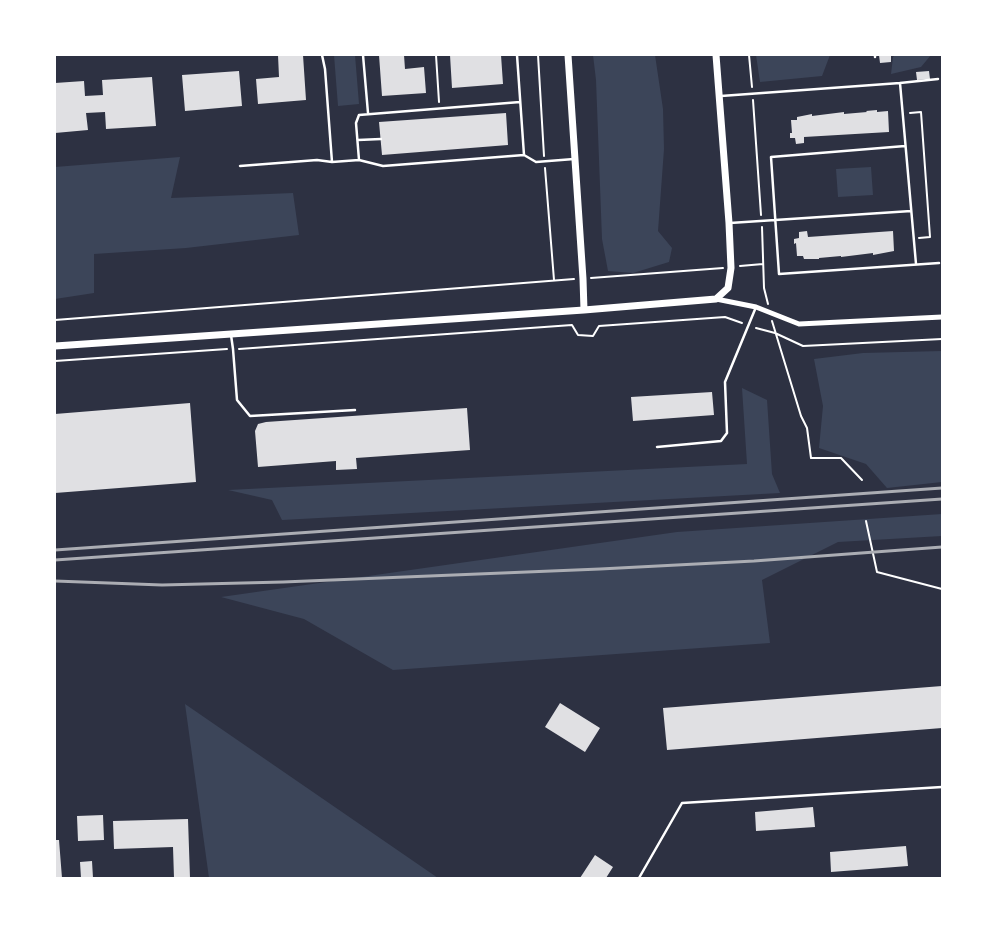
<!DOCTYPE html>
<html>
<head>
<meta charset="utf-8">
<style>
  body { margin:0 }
  #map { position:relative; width:997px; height:933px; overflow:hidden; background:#2d3142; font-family:"PT Sans Narrow",sans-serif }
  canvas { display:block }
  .frame { position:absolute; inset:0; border:56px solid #fff; pointer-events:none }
</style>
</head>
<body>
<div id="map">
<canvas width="997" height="933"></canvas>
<div class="frame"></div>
</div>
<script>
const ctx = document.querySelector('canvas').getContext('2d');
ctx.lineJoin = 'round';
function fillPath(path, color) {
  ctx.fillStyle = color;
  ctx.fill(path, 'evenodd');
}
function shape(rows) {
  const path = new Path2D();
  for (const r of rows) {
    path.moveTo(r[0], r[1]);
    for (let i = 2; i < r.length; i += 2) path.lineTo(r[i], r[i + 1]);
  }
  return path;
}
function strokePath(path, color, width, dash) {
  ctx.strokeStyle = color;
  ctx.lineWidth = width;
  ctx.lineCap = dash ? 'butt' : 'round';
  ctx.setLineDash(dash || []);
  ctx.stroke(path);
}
fillPath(shape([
  [334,55,355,55,359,104,338,106],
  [593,55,655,55,663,109,664,149,658,231,672,248,669,262,633,273,608,271,602,239,596,80],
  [756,55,830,55,822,76,760,82],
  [895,55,931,55,921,67,891,74,893,57],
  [180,157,171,198,293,193,299,235,186,248,94,254,94,293,55,299,55,167],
  [871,167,873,195,838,197,836,169],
  [942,351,942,482,887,488,866,464,819,448,823,406,814,359,863,353],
  [742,388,767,400,772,474,780,493,282,520,272,500,228,490,747,464],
  [942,514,942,536,838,542,762,580,770,643,393,670,304,619,221,597,677,532],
  [185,704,438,878,209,878]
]), '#3c4559');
fillPath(shape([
  [278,55,303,55,306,100,258,104,256,79,279,77],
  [379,55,404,55,405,69,424,67,426,93,382,96],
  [450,55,501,55,503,84,452,88],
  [879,55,891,55,891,62,880,63],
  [239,71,242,106,185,111,182,75],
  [929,71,930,79,917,80,916,72],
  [152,77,156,126,106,129,105,112,86,113,88,130,55,133,55,83,84,81,85,96,103,95,102,80],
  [877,110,877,112,888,111,889,132,804,137,804,143,796,144,795,138,790,138,790,133,792,133,791,120,797,120,797,117,812,114,812,116,844,112,844,114,867,112,866,111],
  [506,113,508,145,382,155,379,122],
  [807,231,808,237,893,231,894,251,873,255,873,253,841,257,841,256,819,258,819,259,804,259,803,256,797,256,796,243,794,244,794,239,799,238,799,232],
  [712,392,714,415,633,421,631,397],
  [190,403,196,482,55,493,55,414],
  [467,408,470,450,356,458,357,469,336,470,336,461,258,467,255,431,258,424,266,422],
  [942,686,942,728,667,750,663,708],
  [560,703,600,728,585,752,545,727],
  [813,807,815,827,756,831,755,812],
  [103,815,104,840,78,841,77,816],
  [188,819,190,878,174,878,173,847,114,849,113,821],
  [55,840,59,840,62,878,55,878],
  [906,846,908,866,831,872,830,852],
  [595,855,613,867,606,878,580,878],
  [92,861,93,878,81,878,80,862]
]), '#e0e0e3');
strokePath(shape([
  [436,55,439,102],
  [538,55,544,156],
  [749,55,752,87],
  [753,100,761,215],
  [910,113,921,112,930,237,919,238],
  [545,168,554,280],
  [762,227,764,288,768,304],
  [740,266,763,264],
  [591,278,723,268],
  [55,320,574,279],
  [772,321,801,416,807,428,811,458,841,458,862,480],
  [756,328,775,333,803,346,942,339],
  [239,349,572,325,578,335,593,336,599,326,725,317,742,323],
  [55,361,227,349],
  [866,521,877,572,942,589]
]), '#fff', 2);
strokePath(shape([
  [322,55,325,69,332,162],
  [363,55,368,113],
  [517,55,524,155,536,162,574,159],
  [875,55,875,57],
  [900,83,938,79],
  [721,96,900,83,916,264],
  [358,140,381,139],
  [905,146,771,157,779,274,939,263],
  [359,160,356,123,359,115,520,102],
  [240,166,317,160,332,162,359,160,383,166,524,155],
  [730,223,911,211],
  [231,335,233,349,237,400,250,416,355,410],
  [657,447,721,441,727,433,725,382,756,307],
  [639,878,682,803,942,787]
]), '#fff', 2.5);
strokePath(shape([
  [716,299,756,307,799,324,942,317]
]), '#fff', 5);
strokePath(shape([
  [568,55,583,279,584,310],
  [55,346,584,310,716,299,728,288,731,268,729,223,716,55]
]), '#fff', 7);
strokePath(shape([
  [55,550,942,488],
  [55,560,942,499],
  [55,581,162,585,283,582,600,569,754,561,942,547]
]), '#abadb3', 3);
</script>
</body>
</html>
